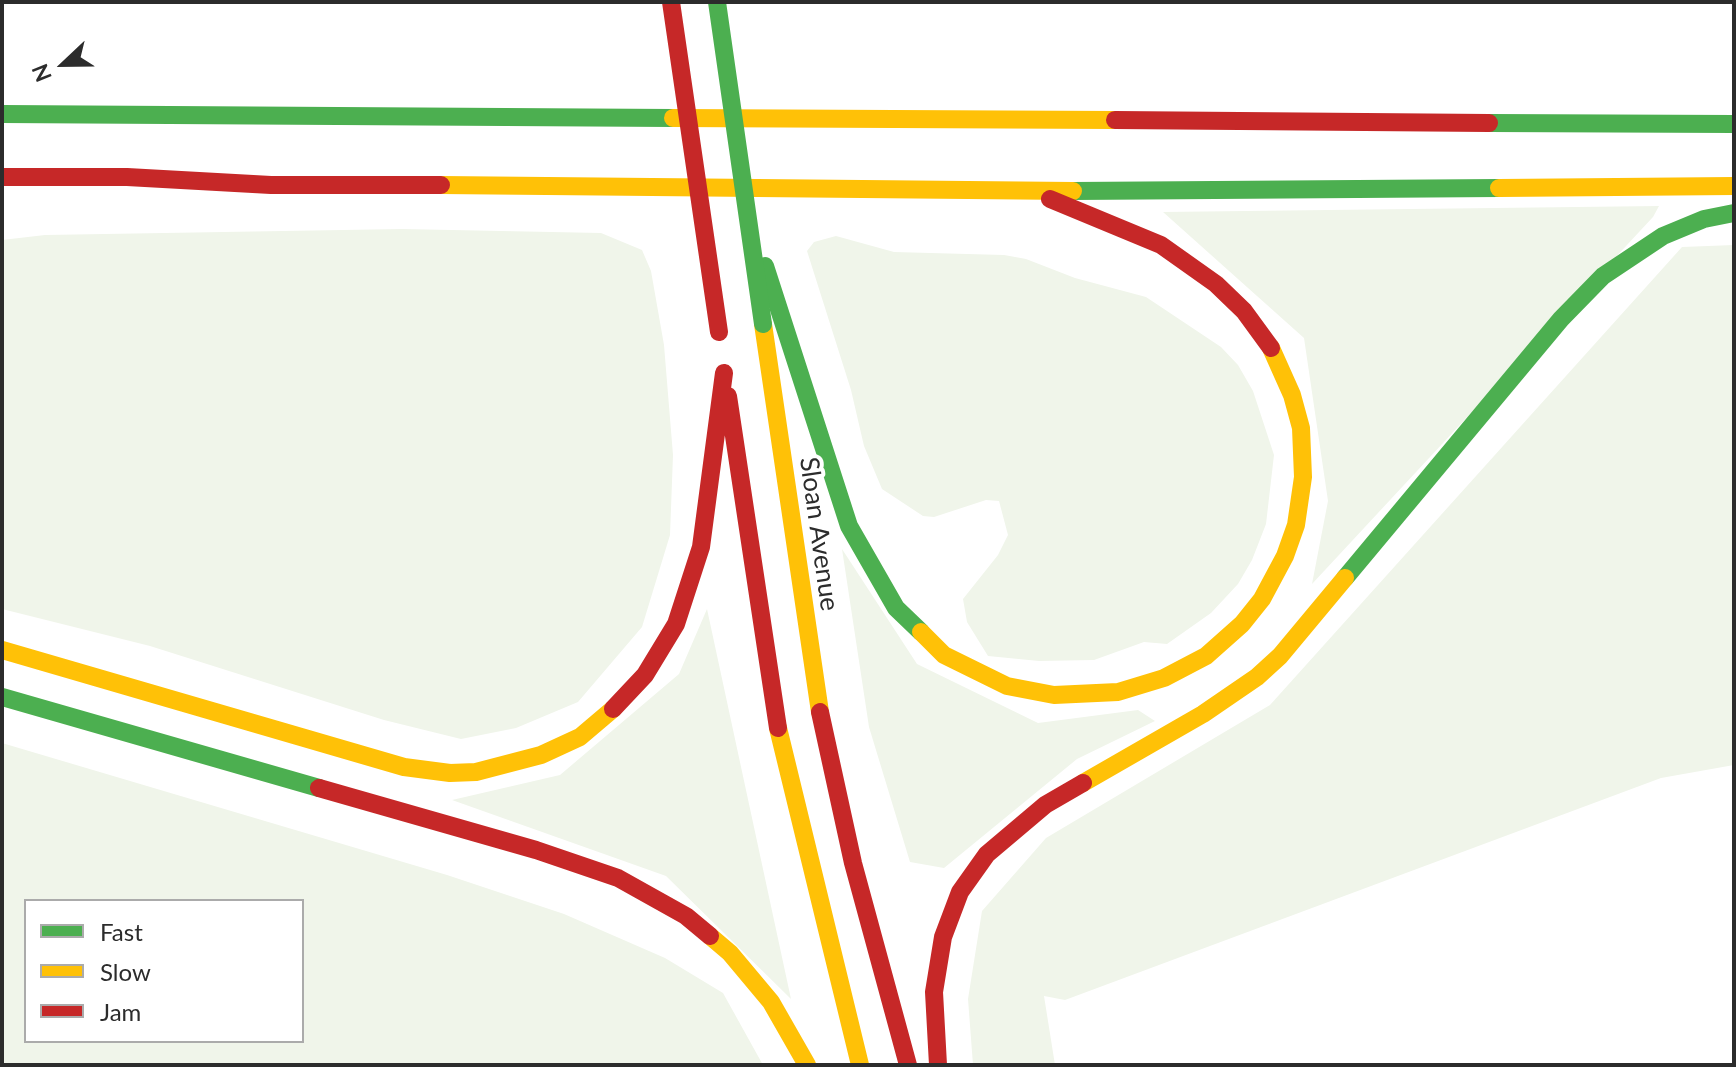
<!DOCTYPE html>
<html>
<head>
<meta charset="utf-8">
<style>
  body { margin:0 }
  #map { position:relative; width:1736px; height:1067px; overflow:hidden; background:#fff; font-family:Lato,sans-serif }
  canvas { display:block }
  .frame { position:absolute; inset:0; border:4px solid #2c2c2c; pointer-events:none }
  .legend { position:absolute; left:24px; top:899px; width:280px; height:144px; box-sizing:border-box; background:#fff; border:2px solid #ababab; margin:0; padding:10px 14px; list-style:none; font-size:24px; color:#2c2c2c }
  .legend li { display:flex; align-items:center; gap:16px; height:40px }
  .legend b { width:40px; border:2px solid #ababab }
  .north { position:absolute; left:24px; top:24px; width:80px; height:80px; -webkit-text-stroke:6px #fff; paint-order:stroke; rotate:248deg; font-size:22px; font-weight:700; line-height:32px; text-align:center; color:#2c2c2c }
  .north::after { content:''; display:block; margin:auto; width:28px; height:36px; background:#2c2c2c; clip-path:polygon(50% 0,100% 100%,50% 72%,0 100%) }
</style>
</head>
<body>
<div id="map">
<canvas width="1736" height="1067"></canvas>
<div class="frame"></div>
<ul class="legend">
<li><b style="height:10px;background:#4caf50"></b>Fast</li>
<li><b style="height:10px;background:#ffc107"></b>Slow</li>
<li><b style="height:10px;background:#c62828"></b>Jam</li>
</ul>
<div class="north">N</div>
</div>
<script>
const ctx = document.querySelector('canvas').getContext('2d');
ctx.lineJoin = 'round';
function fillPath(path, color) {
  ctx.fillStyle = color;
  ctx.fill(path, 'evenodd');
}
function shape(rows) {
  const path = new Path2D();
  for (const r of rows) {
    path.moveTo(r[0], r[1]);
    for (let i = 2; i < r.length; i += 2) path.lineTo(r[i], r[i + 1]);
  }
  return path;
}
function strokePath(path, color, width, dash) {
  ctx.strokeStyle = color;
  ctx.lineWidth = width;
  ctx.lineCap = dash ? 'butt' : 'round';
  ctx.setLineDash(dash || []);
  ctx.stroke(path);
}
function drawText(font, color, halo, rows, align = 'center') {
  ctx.font = font + ' Lato,sans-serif';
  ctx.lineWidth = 8;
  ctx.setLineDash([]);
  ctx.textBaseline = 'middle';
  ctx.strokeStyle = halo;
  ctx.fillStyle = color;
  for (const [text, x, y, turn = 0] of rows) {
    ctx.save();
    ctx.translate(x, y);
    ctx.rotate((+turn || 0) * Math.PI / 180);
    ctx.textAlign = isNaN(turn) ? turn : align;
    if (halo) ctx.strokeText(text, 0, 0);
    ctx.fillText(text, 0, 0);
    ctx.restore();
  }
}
fillPath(shape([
  [1659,206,1653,217,1312,584,1328,501,1304,338,1163,212],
  [402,229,601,233,642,250,651,271,664,345,673,455,670,535,642,627,578,702,516,728,461,739,384,720,150,646,2,609,2,240,45,235],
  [836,236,894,252,1004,255,1026,259,1075,278,1146,297,1221,347,1238,365,1253,391,1274,455,1266,524,1252,560,1238,584,1211,613,1167,644,1144,642,1094,660,1039,661,988,656,967,622,963,599,998,555,1008,535,999,501,986,500,934,517,923,516,882,489,864,446,851,390,807,251,814,242],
  [1734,245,1734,765,1661,778,1065,1000,1044,996,1055,1065,973,1065,968,999,982,911,1046,838,1270,705,1682,247],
  [842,549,917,664,1038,723,1138,710,1155,721,1077,759,944,868,910,862,869,727],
  [707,609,791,999,666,876,452,800,560,775,679,674],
  [2,743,447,875,564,914,665,958,723,993,763,1065,2,1065],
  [26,901,302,901,302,1041,26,1041]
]), '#f0f5ea');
strokePath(shape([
  [2,114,673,118],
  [1489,123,1734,124],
  [1073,191,1499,188],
  [765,266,849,526,896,608,921,632],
  [1345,578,1561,319,1603,276,1663,236,1704,219,1734,213],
  [2,697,319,788]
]), '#4caf50', 18);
strokePath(shape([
  [673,118,1115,120],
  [441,185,1073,191],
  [1499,188,1734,186],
  [763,324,820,712],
  [921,632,944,655,1007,686,1054,695,1118,692,1164,678,1206,656,1242,624,1262,599,1285,556,1296,525,1303,477,1301,428,1292,395,1271,348],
  [2,650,404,767,450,773,476,772,541,755,580,737,613,709],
  [778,728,860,1065],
  [1083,783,1203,714,1257,677,1280,656,1345,578],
  [710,936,730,953,771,1002,807,1065]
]), '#ffc107', 18);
strokePath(shape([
  [1115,120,1489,123],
  [2,177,127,177,271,185,441,185],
  [1050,199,1161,245,1216,284,1244,311,1271,348],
  [728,396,778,728],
  [613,709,645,675,676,624,701,547,724,373],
  [820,712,853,863,908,1065],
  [319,788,536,850,618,878,686,916,710,936],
  [938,1065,934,992,943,937,960,892,987,854,1045,805,1083,783]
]), '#c62828', 18);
strokePath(shape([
  [717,2,763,324]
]), '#4caf50', 18);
strokePath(shape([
  [671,2,719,332]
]), '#c62828', 18);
drawText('26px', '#2c2c2c', '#fff', [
  ["Sloan Avenue",819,534,82]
]);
</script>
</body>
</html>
